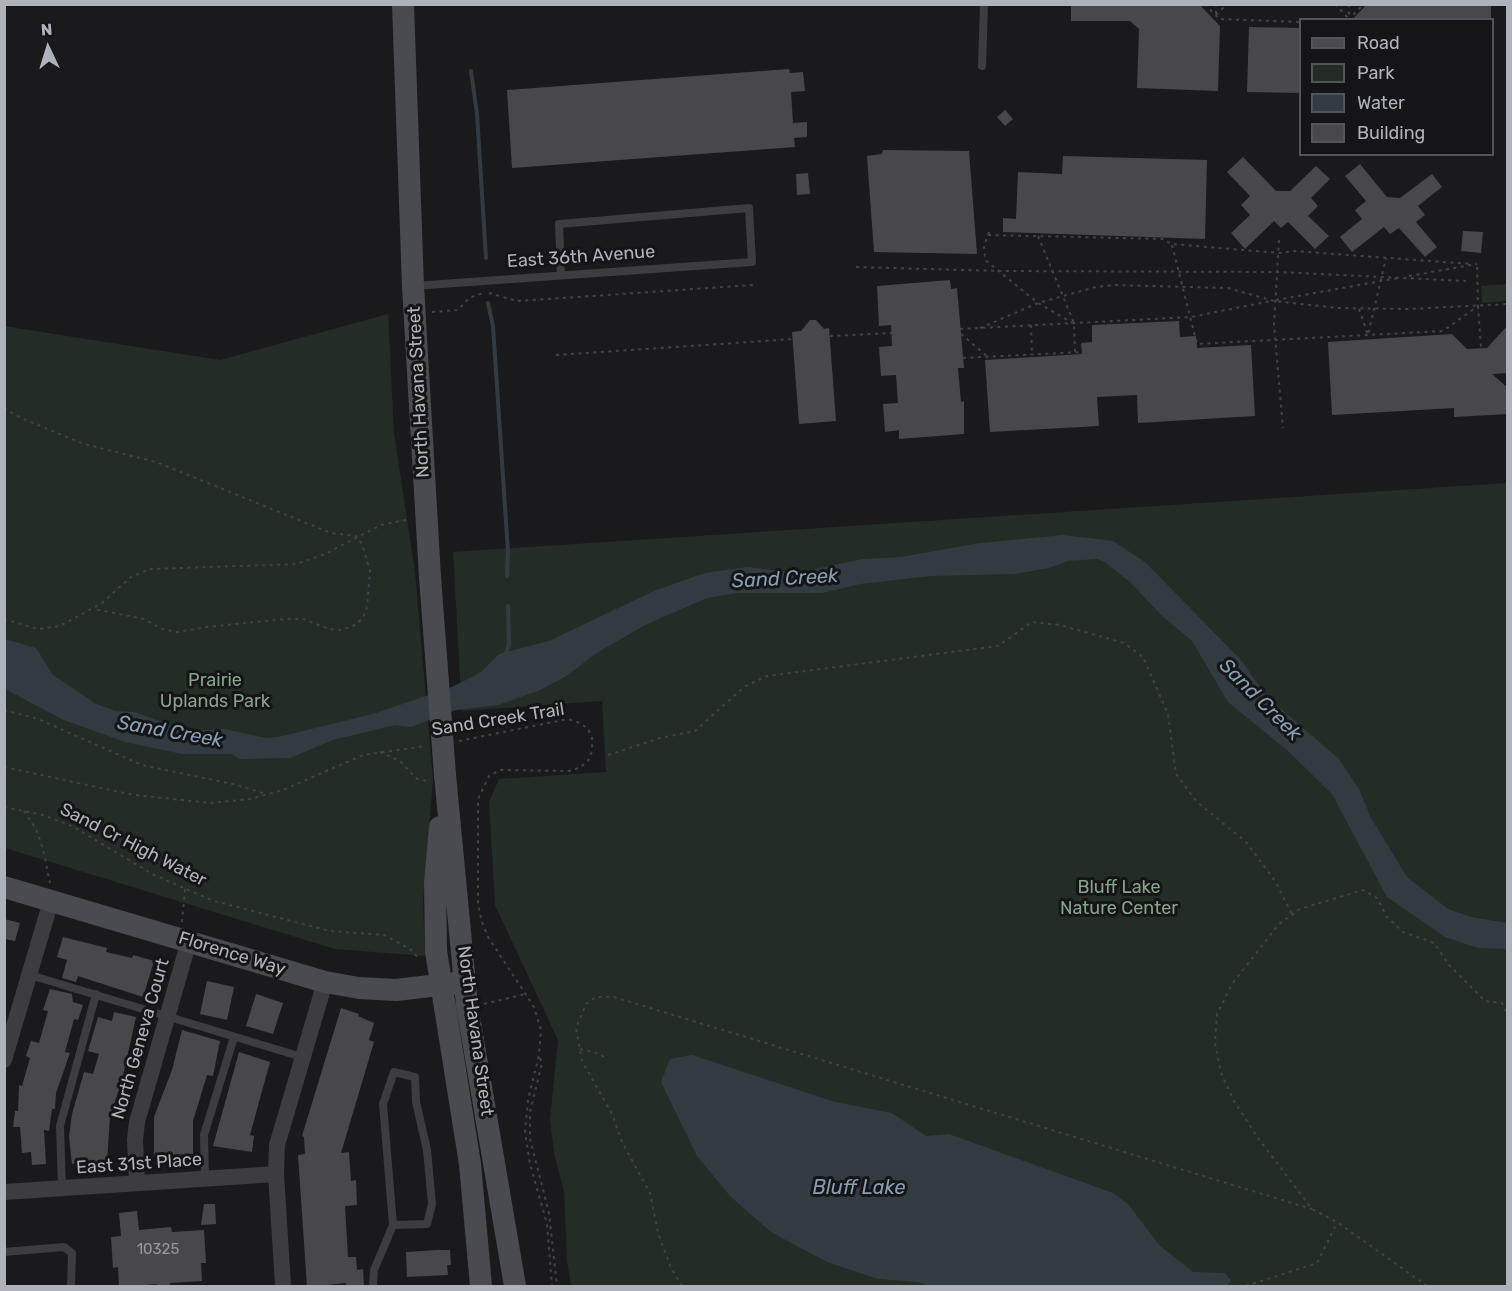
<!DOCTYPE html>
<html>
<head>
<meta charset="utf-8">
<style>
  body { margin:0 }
  #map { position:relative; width:1512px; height:1291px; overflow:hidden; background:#1a1a1c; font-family:Rubik,sans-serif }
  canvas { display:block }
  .frame { position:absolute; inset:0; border:6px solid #aeb2bb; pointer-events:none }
  .legend { position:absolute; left:1299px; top:18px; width:195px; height:138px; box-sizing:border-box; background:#151517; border:2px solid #525459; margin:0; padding:8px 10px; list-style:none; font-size:18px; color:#aeb2bb }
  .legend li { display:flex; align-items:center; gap:12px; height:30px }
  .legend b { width:30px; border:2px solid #525459 }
  .north { position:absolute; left:18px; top:18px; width:60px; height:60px; -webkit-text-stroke:4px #151517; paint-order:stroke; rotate:356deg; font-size:16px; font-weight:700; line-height:24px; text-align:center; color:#aeb2bb }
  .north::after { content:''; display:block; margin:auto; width:21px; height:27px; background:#aeb2bb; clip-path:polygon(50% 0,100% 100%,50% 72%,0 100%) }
</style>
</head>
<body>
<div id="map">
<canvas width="1512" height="1291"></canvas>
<div class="frame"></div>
<ul class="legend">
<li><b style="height:8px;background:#4a4b51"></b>Road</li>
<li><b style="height:16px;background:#242c26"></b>Park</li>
<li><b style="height:16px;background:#333b42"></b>Water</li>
<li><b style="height:16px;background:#48484c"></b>Building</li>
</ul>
<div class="north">N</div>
</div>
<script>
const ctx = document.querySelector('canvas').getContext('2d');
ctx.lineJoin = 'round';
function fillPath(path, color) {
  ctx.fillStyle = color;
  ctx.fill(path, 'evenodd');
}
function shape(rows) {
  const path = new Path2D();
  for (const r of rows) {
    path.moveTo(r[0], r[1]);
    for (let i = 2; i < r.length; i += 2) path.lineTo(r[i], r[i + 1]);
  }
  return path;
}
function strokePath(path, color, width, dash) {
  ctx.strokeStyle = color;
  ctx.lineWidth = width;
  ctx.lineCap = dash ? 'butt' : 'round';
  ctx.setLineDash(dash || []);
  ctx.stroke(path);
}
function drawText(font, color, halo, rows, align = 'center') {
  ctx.font = font + ' Rubik,sans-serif';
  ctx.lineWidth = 6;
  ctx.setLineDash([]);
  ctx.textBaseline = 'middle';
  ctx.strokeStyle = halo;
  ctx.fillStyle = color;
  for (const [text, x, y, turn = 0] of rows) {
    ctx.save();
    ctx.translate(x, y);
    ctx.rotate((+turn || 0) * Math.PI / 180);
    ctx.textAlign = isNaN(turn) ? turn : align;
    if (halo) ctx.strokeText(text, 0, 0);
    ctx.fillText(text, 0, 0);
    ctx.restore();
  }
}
fillPath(shape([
  [1507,284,1507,301,1482,303,1481,286],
  [388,314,394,433,415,572,433,780,423,900,425,956,335,949,5,848,4,326,220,360],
  [1507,483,1507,1286,571,1286,567,1261,564,1192,554,1153,550,1119,558,1040,495,905,489,802,499,779,606,772,602,701,462,711,453,552]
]), '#242c26');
fillPath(shape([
  [1064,535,1113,541,1145,562,1241,660,1266,696,1339,759,1359,789,1371,818,1407,877,1448,909,1471,917,1507,923,1507,949,1478,948,1445,937,1387,897,1332,794,1288,751,1228,702,1192,641,1161,615,1131,583,1105,562,1097,559,1068,561,1049,568,1015,574,931,576,860,584,822,593,737,593,707,598,647,624,595,654,568,675,538,691,498,705,456,710,411,727,395,725,333,740,290,758,240,759,231,754,182,754,125,742,64,720,5,689,5,639,36,648,53,675,96,704,116,711,134,712,176,727,204,730,224,729,266,738,278,737,373,714,452,687,480,673,499,654,549,641,656,590,705,573,747,567,796,573,863,559,901,557,980,543],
  [692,1055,835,1102,892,1113,926,1136,949,1134,1113,1193,1128,1204,1159,1245,1193,1272,1225,1273,1231,1281,1227,1286,930,1286,918,1282,878,1279,827,1262,771,1232,730,1196,697,1156,661,1082,670,1059]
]), '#333b42');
strokePath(shape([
  [471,71,477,114,486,258],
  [488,303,493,326,508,552,507,576],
  [505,656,509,645,508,606]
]), '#333b42', 4);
fillPath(shape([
  [1071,4,1199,4,1220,26,1218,91,1137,88,1139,29,1130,21,1071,21],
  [1367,4,1491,4,1491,20,1352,20],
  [1249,27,1300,28,1300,93,1247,92],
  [789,69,790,73,803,72,805,91,791,92,793,123,807,122,807,137,794,138,795,147,512,168,507,90],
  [1005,110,1013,119,1005,126,997,117],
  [883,150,969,151,977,254,874,252,867,156,882,154],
  [1063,156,1207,160,1205,239,1003,232,1003,218,1016,219,1018,172,1062,174],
  [1243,157,1276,191,1290,191,1316,166,1330,179,1311,198,1318,206,1308,216,1329,236,1315,249,1288,222,1281,228,1274,221,1245,249,1231,233,1250,215,1241,205,1250,196,1227,172],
  [1360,164,1387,197,1400,198,1432,174,1442,187,1418,206,1425,215,1416,222,1437,247,1425,257,1399,228,1390,234,1384,227,1352,252,1340,237,1362,219,1355,210,1366,201,1345,176],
  [808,173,810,194,797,195,796,174],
  [1463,231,1483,232,1481,253,1461,251],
  [950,280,951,289,957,288,964,368,958,368,961,402,964,401,964,434,899,439,899,430,885,432,883,404,898,403,896,375,881,376,879,347,892,346,891,325,879,326,877,286],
  [810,320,816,320,824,329,829,328,836,421,799,424,792,332,801,331],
  [1179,321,1180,337,1196,336,1197,348,1251,345,1255,416,1138,423,1137,395,1097,397,1099,426,990,432,985,360,1082,354,1081,343,1092,342,1092,325],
  [1508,325,1508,373,1492,374,1508,388,1508,414,1454,417,1454,408,1332,415,1328,342,1452,334,1467,349,1487,348],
  [4,919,20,923,15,941,4,939],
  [63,937,107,948,106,952,132,958,133,955,154,961,143,997,78,976,76,982,62,978,67,960,57,957],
  [207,981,234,987,227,1020,200,1014],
  [50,989,72,994,73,1002,83,1005,78,1020,74,1019,65,1052,70,1053,56,1093,55,1109,52,1109,49,1131,44,1130,46,1164,32,1165,31,1152,22,1153,20,1127,13,1127,15,1111,18,1111,19,1085,22,1086,30,1058,26,1056,31,1041,39,1043,48,1011,43,1010],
  [256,994,283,1003,273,1034,246,1026],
  [341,1008,359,1014,358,1016,374,1023,369,1040,374,1042,341,1153,349,1152,351,1181,356,1180,357,1205,345,1206,348,1257,356,1257,357,1270,363,1269,364,1287,346,1287,346,1283,307,1287,298,1155,305,1154,304,1137,302,1136],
  [114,1012,136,1017,122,1080,110,1117,107,1161,72,1164,69,1137,72,1114,84,1072,93,1074,99,1054,88,1051,98,1017,112,1021],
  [182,1030,220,1041,213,1076,207,1075,193,1121,193,1154,154,1156,154,1117,172,1070],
  [239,1052,270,1062,250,1135,254,1136,252,1152,213,1146],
  [204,1204,215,1204,216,1224,201,1225],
  [137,1211,139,1230,171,1227,172,1232,204,1230,206,1263,201,1263,202,1281,170,1283,171,1287,157,1287,157,1284,119,1287,118,1267,113,1268,111,1237,121,1236,119,1213],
  [437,1250,450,1250,451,1265,447,1265,448,1275,407,1277,406,1252]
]), '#48484c');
strokePath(shape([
  [1205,4,1219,19,1300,22],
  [1335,4,1349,19],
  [1349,4,1349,17],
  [1216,14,1216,4],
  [1216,15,1227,4],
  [1348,20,1364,4],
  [989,232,984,246,985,260,1038,303,1073,323],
  [988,235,1164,239,1171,244,1279,253,1294,251,1471,264],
  [1038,236,1074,323,1075,352],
  [1279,240,1274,325,1283,428],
  [1172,245,1197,344,1443,331,1478,306,1477,264],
  [856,267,1001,271,1278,272,1466,281],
  [1409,276,1477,264],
  [489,293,517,301,754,285],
  [1276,300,1398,278],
  [1478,306,1481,348],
  [1359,309,1368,335,1386,258],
  [432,312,458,310,469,298,483,293],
  [1031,325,1032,354],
  [980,328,1038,303,1096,287,1114,285,1228,288,1274,301,1338,308,1408,309,1508,304],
  [960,329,1191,317,1271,301],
  [961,334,988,357],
  [830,336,892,333],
  [556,355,793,339],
  [963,358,1082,352],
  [4,408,21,418,84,444,156,462,331,533,356,536,362,544,370,571,367,607,363,618,355,625,342,630,329,629,303,619,285,619,207,627,177,632,162,629,144,619,94,609],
  [4,619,38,629,60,626,102,603,131,577,150,569,296,564,325,554,381,525,410,519],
  [4,710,38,719,142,765,237,785,266,794],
  [459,741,568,719,580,723,588,729,592,738,592,751,588,761,579,768,569,771,500,770,489,776,478,799,478,905,482,922,488,937,534,1007,541,1030,539,1055,528,1100,525,1132,530,1164,547,1224,552,1286],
  [380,752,400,761,417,779,427,781],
  [608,755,660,738,695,731,744,687,767,676,998,646,1032,622,1060,625,1124,643,1143,657,1168,714,1176,774,1197,802,1246,842,1275,881,1292,914],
  [4,767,134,795,211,803,250,799,283,790,363,755,426,746],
  [4,807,43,815,72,826,154,875,214,901,330,931,384,935,410,949,418,958],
  [24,811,36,829,43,849,50,883],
  [182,922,185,889],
  [484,1004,525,994],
  [580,1049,600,1054,606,1059],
  [540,1058,542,1063,530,1112,530,1139,549,1213,557,1286],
  [682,1286,671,1268,658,1233,650,1193,622,1142,612,1114,582,1061,576,1028,586,1004,596,997,614,997,1312,1209],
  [1246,1286,1317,1263,1337,1223],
  [1427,1286,1337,1222,1312,1209,1258,1138,1234,1101,1221,1073,1215,1043,1217,1014,1232,984,1279,924,1300,909,1363,890,1377,898,1387,917,1403,932,1434,943,1449,965,1485,1001,1502,1003,1508,1015]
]), '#424348', 2, [3, 4.5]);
strokePath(shape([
  [982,66,984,4],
  [414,286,752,262,749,208,559,224,561,275],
  [30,975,302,1057],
  [205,1179,204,1135,234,1037],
  [62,1188,60,1126,96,994],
  [4,1252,64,1247,72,1253,71,1286],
  [373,1286,374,1270,393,1225,383,1104,394,1072,415,1077,416,1102,427,1150,432,1204,427,1224,393,1225]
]), '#3c3c41', 8);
strokePath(shape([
  [4,1060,51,901],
  [137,1183,135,1140,137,1122,189,941],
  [4,1192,276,1174],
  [283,1286,276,1174,277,1145,325,982]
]), '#3c3c41', 16);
strokePath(shape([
  [403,4,413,286,430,577],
  [445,775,467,1005,515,1286],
  [440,827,435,883,436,951,470,1164,481,1286],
  [4,887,325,982,359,988,396,990,456,983]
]), '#4a4b51', 22);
strokePath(shape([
  [430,577,445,775]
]), '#4a4b51', 22);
drawText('15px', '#94989f', null, [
  ["10325",158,1250]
]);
drawText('18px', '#aeb2bb', '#151517', [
  ["East 36th Avenue",581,257,-4],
  ["North Havana Street",419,392,-93],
  ["Sand Creek Trail",498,720,-9],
  ["Sand Cr High Water",133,845,27],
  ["Florence Way",232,954,17],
  ["North Havana Street",475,1031,82],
  ["North Geneva Court",141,1039,-74],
  ["East 31st Place",139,1164,-4]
]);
drawText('18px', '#87a489', '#151517', [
  ["Prairie",215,681],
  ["Uplands Park",215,702],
  ["Bluff Lake",1119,888],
  ["Nature Center",1119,909]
]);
drawText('italic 20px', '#889eb3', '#151517', [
  ["Sand Creek",785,579,-3],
  ["Sand Creek",1260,700,45],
  ["Sand Creek",170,732,10],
  ["Bluff Lake",859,1188]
]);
</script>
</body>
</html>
